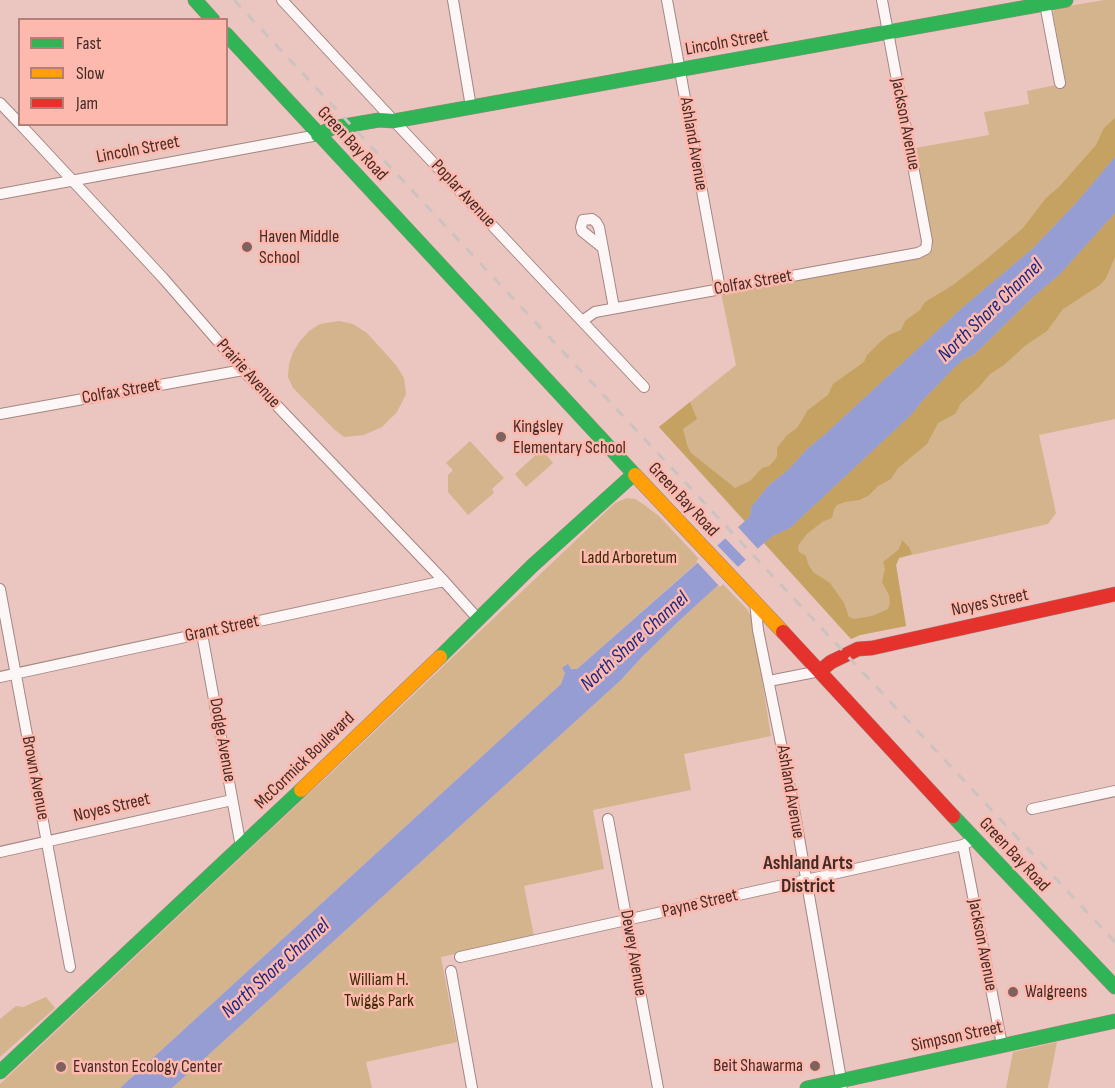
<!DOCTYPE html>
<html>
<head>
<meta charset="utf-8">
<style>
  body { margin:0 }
  #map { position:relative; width:1115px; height:1088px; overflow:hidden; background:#ebc6c0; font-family:"Sofia Sans Condensed",sans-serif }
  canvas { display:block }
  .legend { position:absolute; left:18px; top:18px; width:210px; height:108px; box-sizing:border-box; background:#fdb9ae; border:2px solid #b38078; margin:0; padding:8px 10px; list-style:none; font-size:18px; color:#452b27 }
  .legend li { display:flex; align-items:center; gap:12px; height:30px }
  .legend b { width:30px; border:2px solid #b38078 }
</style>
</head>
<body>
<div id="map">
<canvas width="1115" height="1088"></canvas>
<ul class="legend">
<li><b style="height:8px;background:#30b455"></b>Fast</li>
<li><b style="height:8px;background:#ff9f0a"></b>Slow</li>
<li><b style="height:8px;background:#e5322d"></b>Jam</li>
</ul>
</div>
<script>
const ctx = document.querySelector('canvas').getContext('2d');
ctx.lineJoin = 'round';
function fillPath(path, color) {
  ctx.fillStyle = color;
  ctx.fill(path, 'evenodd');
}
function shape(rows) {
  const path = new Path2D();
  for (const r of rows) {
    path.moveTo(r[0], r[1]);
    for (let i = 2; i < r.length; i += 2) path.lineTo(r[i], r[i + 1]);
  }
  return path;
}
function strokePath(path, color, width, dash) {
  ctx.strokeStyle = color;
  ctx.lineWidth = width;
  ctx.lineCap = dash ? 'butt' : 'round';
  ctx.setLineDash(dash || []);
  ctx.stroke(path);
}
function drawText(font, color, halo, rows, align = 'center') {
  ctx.font = font + ' "Sofia Sans Condensed",sans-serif';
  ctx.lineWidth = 5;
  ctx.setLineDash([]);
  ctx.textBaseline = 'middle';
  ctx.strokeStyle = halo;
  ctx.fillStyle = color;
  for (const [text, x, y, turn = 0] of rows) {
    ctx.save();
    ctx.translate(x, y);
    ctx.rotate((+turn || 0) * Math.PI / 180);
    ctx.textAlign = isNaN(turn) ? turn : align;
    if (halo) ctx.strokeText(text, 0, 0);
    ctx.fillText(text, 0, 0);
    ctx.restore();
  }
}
fillPath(shape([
  [1104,0,1115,0,1115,419,1039,435,1056,513,1048,524,899,558,896,565,906,626,860,635,851,639,659,427,736,365,721,293,917,258,929,253,933,249,932,243,915,148,989,135,984,112,1029,104,1027,91,1066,83,1053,14,1054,10,1057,8],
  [339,321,353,324,367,333,396,365,404,378,406,394,397,412,382,427,364,435,344,437,335,430,293,388,288,377,289,364,293,352,300,341,309,331,320,324],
  [470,441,504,478,492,489,494,493,468,515,448,492,448,475,453,470,446,463],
  [542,449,553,463,526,487,515,474],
  [627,498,635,499,643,504,659,516,700,560,577,669,562,668,565,673,561,684,120,1088,0,1088,0,1084,332,772,615,503],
  [721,582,747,609,752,618,771,736,684,754,691,790,593,810,604,869,524,886,534,936,441,957,457,1042,366,1062,372,1088,172,1088,621,680,641,658,680,620],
  [46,997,55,1008,0,1057,0,1019,16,1006,23,1007],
  [1057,1042,1048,1088,1006,1088,1013,1052]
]), '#d3b48c');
fillPath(shape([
  [1115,118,1115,157,1076,203,1032,249,963,307,823,436,808,448,788,470,769,485,751,507,750,516,745,521,659,427,690,402,697,419,683,429,687,445,691,453,735,488,750,481,762,468,769,466,775,460,777,456,777,448,787,435,797,428,808,410,828,395,833,384,864,362,867,355,879,343,889,335,901,330,905,321,920,310,925,302,953,285,988,258,1023,228,1046,198,1059,187,1096,145,1104,128],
  [1115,213,1115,257,1106,278,1100,285,1063,309,1047,331,1026,345,1004,365,990,374,979,387,961,403,955,414,938,423,927,444,898,468,891,479,878,486,868,496,859,500,845,502,837,505,834,509,832,518,822,522,807,534,799,544,798,549,799,552,806,556,808,564,813,572,830,583,844,603,849,617,854,619,872,616,888,609,890,603,889,595,882,582,885,569,883,562,898,550,901,544,902,540,909,547,912,554,899,558,896,565,906,626,860,635,851,639,764,543,773,536,790,528,911,415,924,399,953,369,963,360,975,354,1032,298,1060,274]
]), '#c5a261');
fillPath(shape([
  [1115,157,1115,213,1060,274,1032,298,975,354,963,360,953,369,924,399,911,415,790,528,773,536,764,543,680,620,641,658,621,680,172,1088,120,1088,561,684,565,673,562,668,568,664,571,669,577,669,745,521,750,516,751,507,769,485,788,470,808,448,823,436,963,307,1032,249,1076,203]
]), '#969dd3');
fillPath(shape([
  [737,526,758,549,746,560,725,538],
  [715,543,740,569,720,587,696,561]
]), '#ebc6c0');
const street = shape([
  [282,0,394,121,644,387],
  [453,0,471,107],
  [667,0,720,289],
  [1045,4,1060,83],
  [0,103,20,124],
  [20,124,163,278,243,370,444,581,479,620],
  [0,194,318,135],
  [602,247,582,231,581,227,583,220,592,219,596,222,599,227,614,308],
  [582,321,595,312,918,253,926,249,927,241,882,0],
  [0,414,243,370],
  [0,589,70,967],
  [755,602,758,630,793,803,842,1085],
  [202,634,241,847],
  [0,677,444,581],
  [769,681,820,671],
  [1032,809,1115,791],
  [608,819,658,1088],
  [963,845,1002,1045],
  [0,852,232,800],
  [460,957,963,845,974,839],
  [451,971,472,1088]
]);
const fast = shape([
  [195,0,213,20],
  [226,34,635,475],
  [318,135,332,128,379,120,394,121,1066,0],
  [440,657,532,566,634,474],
  [953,816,1115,987],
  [0,1072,301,790],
  [807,1088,1115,1021]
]);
const slow = shape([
  [635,475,783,632],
  [301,790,440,657]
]);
const jam = shape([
  [783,632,953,816],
  [820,671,831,662,858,649,872,648,1115,594]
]);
strokePath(street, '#a28682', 12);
strokePath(fast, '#a28682', 15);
strokePath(slow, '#a28682', 15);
strokePath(jam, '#a28682', 15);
strokePath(street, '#fcf6f6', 10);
strokePath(fast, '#30b455', 14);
strokePath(slow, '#ff9f0a', 14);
strokePath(jam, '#e5322d', 14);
strokePath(shape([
  [234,0,1115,942]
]), '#ccc2c0', 3, [10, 10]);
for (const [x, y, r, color] of [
  [247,247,6,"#7f615d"],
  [501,437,6,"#7f615d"],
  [1013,992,6,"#7f615d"],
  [815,1066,6,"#7f615d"],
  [61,1067,6,"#7f615d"]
]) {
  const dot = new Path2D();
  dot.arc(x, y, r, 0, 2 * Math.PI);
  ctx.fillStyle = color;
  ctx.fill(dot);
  strokePath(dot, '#fdb9ae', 2);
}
drawText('18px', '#452b27', '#fdb9ae', [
  ["Lincoln Street",727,43,-10],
  ["Jackson Avenue",905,124,79],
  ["Green Bay Road",352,144,47],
  ["Ashland Avenue",693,144,80],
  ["Lincoln Street",138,150,-11],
  ["Poplar Avenue",463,194,47],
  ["Colfax Street",753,283,-10],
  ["Prairie Avenue",248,374,48],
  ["Colfax Street",121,392,-10],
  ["Green Bay Road",683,500,47],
  ["Noyes Street",990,603,-12],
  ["Grant Street",222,629,-12],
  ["Dodge Avenue",222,740,80],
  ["McCormick Boulevard",305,761,-44],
  ["Brown Avenue",35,778,79],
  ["Ashland Avenue",790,792,80],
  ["Noyes Street",112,808,-13],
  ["Green Bay Road",1014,855,47],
  ["Payne Street",700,904,-13],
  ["Jackson Avenue",982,945,79],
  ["Dewey Avenue",633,953,80],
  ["Simpson Street",957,1037,-12]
]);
drawText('18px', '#452b27', '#fdb9ae', [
  ["Haven Middle",259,237],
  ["School",259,258],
  ["Kingsley",513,427],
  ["Elementary School",513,448],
  ["Walgreens",1025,992],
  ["Beit Shawarma",803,1066,"right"],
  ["Evanston Ecology Center",73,1067]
], 'left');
drawText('18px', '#3b2c01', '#fdb9ae', [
  ["Ladd Arboretum",629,558],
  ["William H.",379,980],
  ["Twiggs Park",379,1001]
]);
drawText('italic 20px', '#1a2682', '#fdb9ae', [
  ["North Shore Channel",991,311,-44],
  ["North Shore Channel",635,642,-42],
  ["North Shore Channel",276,969,-42]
]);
drawText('bold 20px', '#452b27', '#fdb9ae', [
  ["Ashland Arts",808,864],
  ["District",808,887]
]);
</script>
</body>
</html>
